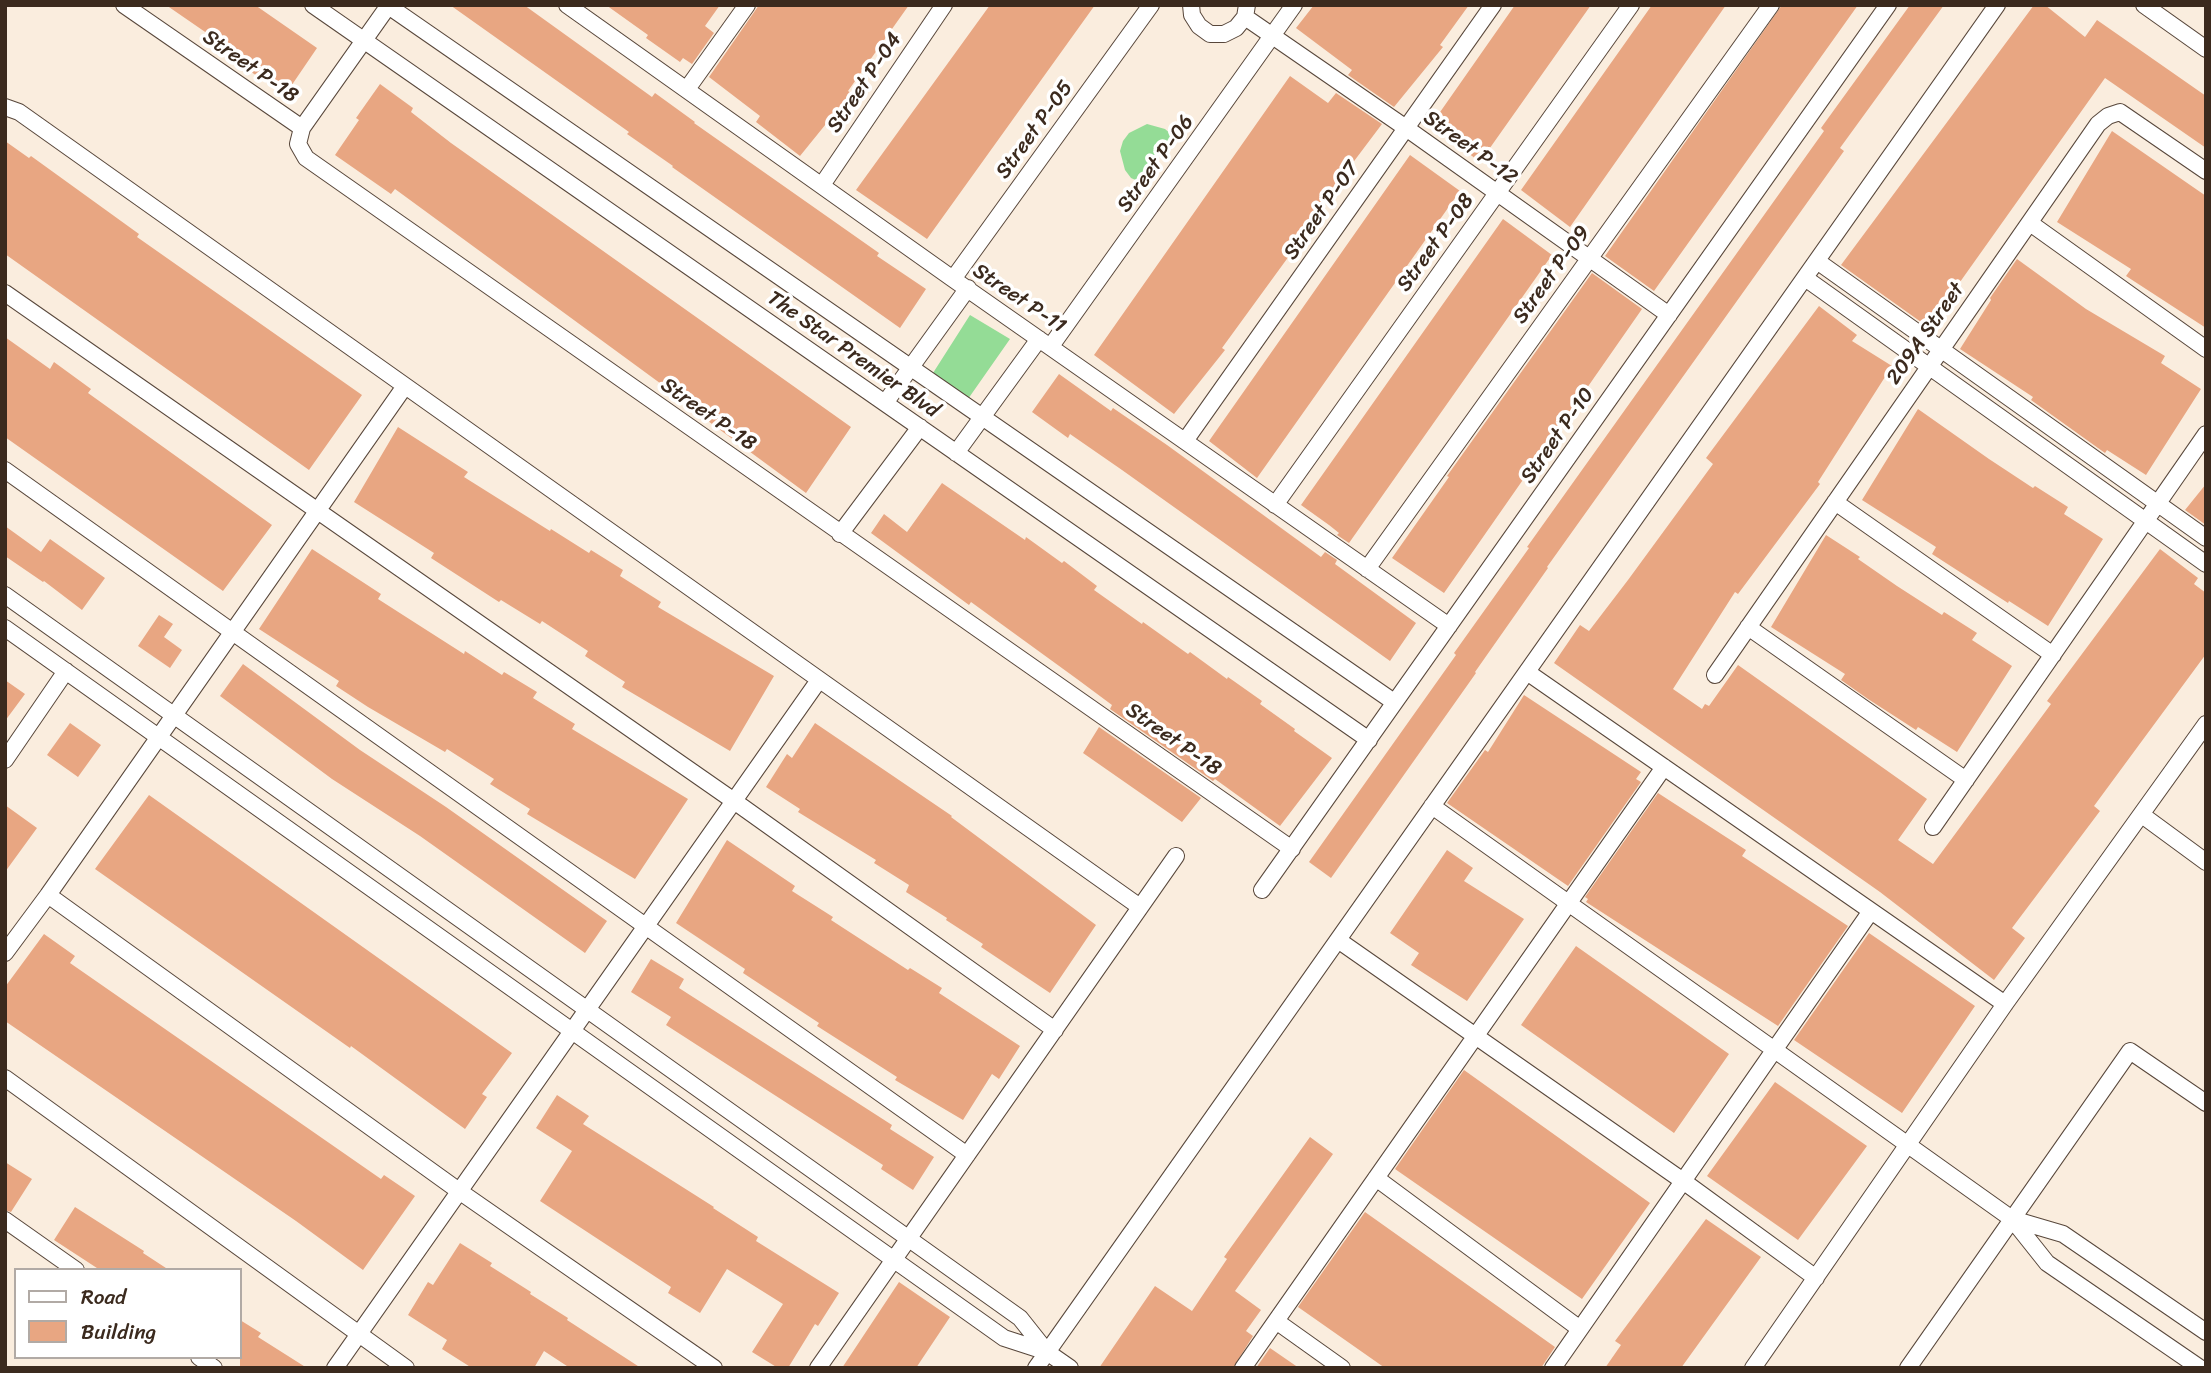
<!DOCTYPE html>
<html>
<head>
<meta charset="utf-8">
<style>
  body { margin:0 }
  #map { position:relative; width:2211px; height:1373px; overflow:hidden; background:#faedde; font-family:Sriracha,sans-serif }
  canvas { display:block }
  .frame { position:absolute; inset:0; border:7px solid #3b2a1e; pointer-events:none }
  .legend { position:absolute; left:14px; top:1268px; width:228px; height:91px; box-sizing:border-box; background:#fff; border:2px solid #b1aaa5; margin:0; padding:9px 12px; list-style:none; font-size:21px; color:#3b2a1e }
  .legend li { display:flex; align-items:center; gap:14px; height:35px }
  .legend b { width:35px; border:2px solid #b1aaa5 }
</style>
</head>
<body>
<div id="map">
<canvas width="2211" height="1373"></canvas>
<div class="frame"></div>
<ul class="legend">
<li><b style="height:9px;background:#fff"></b>Road</li>
<li><b style="height:19px;background:#e8a682"></b>Building</li>
</ul>
</div>
<script>
const ctx = document.querySelector('canvas').getContext('2d');
ctx.lineJoin = 'round';
function fillPath(path, color) {
  ctx.fillStyle = color;
  ctx.fill(path, 'evenodd');
}
function shape(rows) {
  const path = new Path2D();
  for (const r of rows) {
    path.moveTo(r[0], r[1]);
    for (let i = 2; i < r.length; i += 2) path.lineTo(r[i], r[i + 1]);
  }
  return path;
}
function strokePath(path, color, width, dash) {
  ctx.strokeStyle = color;
  ctx.lineWidth = width;
  ctx.lineCap = dash ? 'butt' : 'round';
  ctx.setLineDash(dash || []);
  ctx.stroke(path);
}
function drawText(font, color, halo, rows, align = 'center') {
  ctx.font = font + ' Sriracha,sans-serif';
  ctx.lineWidth = 7;
  ctx.setLineDash([]);
  ctx.textBaseline = 'middle';
  ctx.strokeStyle = halo;
  ctx.fillStyle = color;
  for (const [text, x, y, turn = 0] of rows) {
    ctx.save();
    ctx.translate(x, y);
    ctx.rotate((+turn || 0) * Math.PI / 180);
    ctx.textAlign = isNaN(turn) ? turn : align;
    if (halo) ctx.strokeText(text, 0, 0);
    ctx.fillText(text, 0, 0);
    ctx.restore();
  }
}
fillPath(shape([
  [1147,124,1165,129,1172,135,1140,182,1131,178,1125,170,1120,151,1123,141,1129,133],
  [970,315,1010,339,968,399,933,373]
]), '#94dc96');
fillPath(shape([
  [166,5,255,5,317,48,285,95,207,42,211,36],
  [450,5,524,5,652,97,655,93,695,122,694,123,879,253,877,256,926,289,900,328,672,167,673,166,627,134,629,132],
  [606,5,720,5,705,26,714,33,692,64,683,58,680,62,646,38,648,35],
  [759,5,909,5,848,91,851,93,800,156,756,122,760,116,709,77],
  [990,5,1095,5,927,239,856,190],
  [1314,5,1469,5,1440,45,1443,47,1394,107,1348,75,1352,70,1296,28],
  [1515,5,1591,5,1480,162,1431,125],
  [1652,5,1726,5,1570,227,1521,190],
  [1782,5,1858,5,1654,291,1605,256],
  [1910,5,1944,5,1840,148,1844,151,1547,567,1548,568,1475,672,1476,673,1331,878,1309,862,1456,655,1454,653,1529,548,1527,547,1824,131,1821,128],
  [2034,5,2045,5,2085,37,2097,20,2206,96,2206,148,2105,78,1928,327,1841,265],
  [1290,76,1328,103,1336,93,1382,124,1321,205,1324,208,1222,348,1225,350,1174,414,1094,355],
  [380,84,413,108,411,112,451,143,851,427,806,493,708,421,709,419,395,189,391,194,335,155,359,120,356,118],
  [2112,131,2206,196,2206,328,2126,276,2131,269,2057,222],
  [5,141,29,158,31,156,139,234,137,237,362,395,309,470,5,254],
  [1410,155,1460,191,1257,478,1209,441],
  [1503,219,1552,255,1349,543,1337,535,1339,533,1329,525,1301,505],
  [2017,259,2086,309,2165,356,2161,363,2201,389,2146,475,2107,450,2105,453,2098,448,2031,400,2033,397,1960,349,1991,300,1990,298],
  [1592,273,1642,309,1444,593,1392,558,1449,477,1447,476],
  [1819,306,1857,335,1852,341,1892,366,1818,482,1820,484,1738,594,1735,592,1673,689,1702,709,1705,704,1709,706,1738,665,1927,799,1898,840,1933,864,2051,704,2047,701,2160,549,2198,578,2194,584,2206,593,2206,654,2094,806,2100,811,2012,928,2025,938,1994,980,1880,892,1554,663,1580,625,1589,631,1628,580,1713,464,1706,458],
  [5,337,50,369,54,362,91,389,88,393,272,525,223,591,5,437],
  [1059,374,1111,411,1113,408,1167,445,1321,557,1325,552,1337,560,1335,564,1416,623,1390,661,1122,470,1070,434,1068,438,1032,412],
  [1918,409,1989,459,2033,488,2035,486,2068,507,2064,514,2103,539,2048,626,2009,601,2008,603,1932,554,1936,547,1862,500],
  [398,427,468,472,464,477,550,531,551,529,589,553,591,550,623,570,620,576,661,602,658,607,774,676,730,751,622,687,625,682,585,656,588,651,542,621,540,624,501,600,499,602,431,558,434,553,354,502],
  [942,483,1025,540,1026,537,1062,563,1064,561,1097,586,1094,590,1142,624,1143,622,1188,654,1190,652,1227,679,1228,677,1262,701,1260,704,1295,729,1294,731,1332,758,1280,826,1215,779,1213,781,1110,709,1112,705,1077,679,971,602,969,605,871,533,884,514,907,532],
  [2206,484,2206,525,2185,510],
  [5,526,41,552,50,539,105,578,82,610,44,581,43,582,5,556],
  [1826,535,1860,557,1858,559,1897,586,1942,615,1944,612,1977,633,1972,640,2012,666,1957,752,1918,727,1916,730,1868,699,1841,680,1845,674,1771,627],
  [312,549,381,594,378,599,417,624,464,654,465,651,502,675,504,672,537,692,533,698,575,724,572,729,688,799,635,879,527,814,530,809,490,784,494,779,447,749,445,752,368,707,336,686,339,681,259,629],
  [159,615,173,624,164,637,182,650,170,668,138,646],
  [243,664,360,750,446,807,607,921,585,953,420,836,332,779,220,696],
  [5,680,25,694,5,721],
  [1524,695,1641,772,1636,779,1641,782,1568,886,1447,803,1485,750,1488,752],
  [70,723,101,745,78,777,47,755],
  [815,723,952,816,951,817,1096,925,1050,993,981,947,983,944,946,920,947,918,906,892,909,885,874,863,876,860,798,812,800,809,766,787,787,754,792,758],
  [1099,727,1201,798,1182,822,1083,753],
  [1658,793,1746,850,1742,856,1848,926,1778,1026,1586,902,1588,899,1585,897],
  [149,795,512,1053,482,1094,487,1097,465,1129,351,1046,350,1048,95,869],
  [5,805,37,828,5,872],
  [727,840,795,886,792,891,833,917,831,920,908,970,910,968,942,988,939,993,1020,1046,999,1079,992,1074,963,1120,895,1080,897,1077,817,1026,819,1023,743,973,745,969,676,923],
  [1447,850,1473,868,1464,881,1524,919,1467,1001,1411,965,1419,953,1390,933],
  [1869,933,1975,1006,1902,1113,1794,1040],
  [44,934,75,956,70,963,381,1179,384,1175,415,1196,363,1270,296,1221,5,1021,5,987],
  [1576,946,1729,1054,1674,1133,1521,1025],
  [651,959,684,979,679,988,892,1125,890,1129,934,1157,913,1190,881,1169,883,1165,666,1025,671,1017,631,992],
  [1464,1070,1650,1203,1582,1299,1395,1169],
  [1775,1082,1867,1146,1798,1240,1707,1176],
  [557,1095,589,1116,583,1124,714,1207,713,1208,758,1237,756,1241,839,1293,818,1326,815,1324,788,1368,778,1368,752,1352,783,1304,727,1269,700,1313,668,1293,671,1287,540,1201,572,1151,536,1128],
  [1310,1137,1333,1154,1235,1291,1261,1310,1246,1331,1253,1336,1233,1368,1099,1368,1155,1286,1192,1311,1227,1259,1224,1257],
  [5,1162,32,1179,11,1212,5,1210],
  [75,1207,144,1251,143,1253,169,1270,100,1270,54,1240],
  [1365,1212,1555,1347,1541,1368,1385,1368,1298,1307],
  [1706,1219,1761,1257,1681,1368,1605,1368,1621,1345,1615,1341],
  [460,1243,492,1263,490,1266,531,1292,530,1294,568,1318,567,1320,641,1368,570,1368,544,1351,534,1368,472,1368,442,1349,447,1340,408,1315,428,1282,433,1285],
  [899,1282,950,1317,916,1368,842,1368],
  [240,1320,261,1333,258,1337,307,1368,240,1368],
  [1270,1348,1299,1368,1256,1368]
]), '#e8a682');
const minor = shape([
  [124,5,302,128],
  [313,5,1369,740],
  [387,5,1394,702],
  [389,5,302,128,298,144,306,158,1292,849],
  [567,5,953,279,1449,626],
  [1191,5,1192,15,1199,26,1210,34,1224,34,1236,28,1245,17,1247,5],
  [2144,5,2206,49],
  [1245,17,1406,128,1669,315],
  [687,89,747,5],
  [5,107,19,112,1140,907],
  [822,185,944,5],
  [2030,223,2206,349],
  [1817,261,2206,538],
  [1805,278,2206,564],
  [953,279,1151,5],
  [5,293,734,801,1055,1030],
  [1051,346,1294,5],
  [885,403,968,288],
  [1185,441,1493,5],
  [956,453,1039,339],
  [5,470,967,1155],
  [1835,502,2053,655],
  [1275,505,1631,5],
  [840,534,920,427],
  [1367,569,1771,5],
  [5,595,1020,1318,1047,1352,1070,1368],
  [1748,627,1966,780],
  [5,628,1004,1338,1047,1352],
  [1527,672,2005,1004],
  [1715,675,2098,124,2108,116,2120,112,2206,171],
  [5,760,66,671],
  [1432,806,2012,1219,2047,1263,2200,1368],
  [2142,815,2206,862],
  [1933,827,2206,434],
  [1262,890,1888,5],
  [48,895,459,1191,714,1368],
  [1338,940,1683,1181,1816,1278],
  [5,953,48,895,405,386],
  [5,1078,406,1368],
  [1376,1178,1580,1329],
  [2012,1219,2063,1234,2206,1332],
  [5,1220,76,1270],
  [1276,1321,1342,1368],
  [199,1357,214,1368],
  [335,1368,819,680],
  [818,1368,1176,856],
  [1036,1368,1997,5],
  [1243,1368,1664,767],
  [1553,1368,1871,911],
  [1753,1368,2005,1004,2206,724],
  [1908,1368,2130,1051,2206,1103]
]);
strokePath(minor, '#58473b', 18);
strokePath(minor, '#fff', 16);
drawText('21px', '#3b2a1e', '#fff', [
  ["Street P-18",250,67,35],
  ["Street P-04",865,83,-56],
  ["Street P-05",1035,130,-54],
  ["Street P-12",1470,148,36],
  ["Street P-06",1156,164,-54],
  ["Street P-07",1322,211,-55],
  ["Street P-08",1436,243,-54],
  ["Street P-09",1552,275,-54],
  ["Street P-11",1019,299,34],
  ["209A Street",1926,334,-55],
  ["The Star Premier Blvd",853,355,35],
  ["Street P-18",708,415,35],
  ["Street P-10",1558,436,-55],
  ["Street P-18",1173,740,35]
]);
</script>
</body>
</html>
